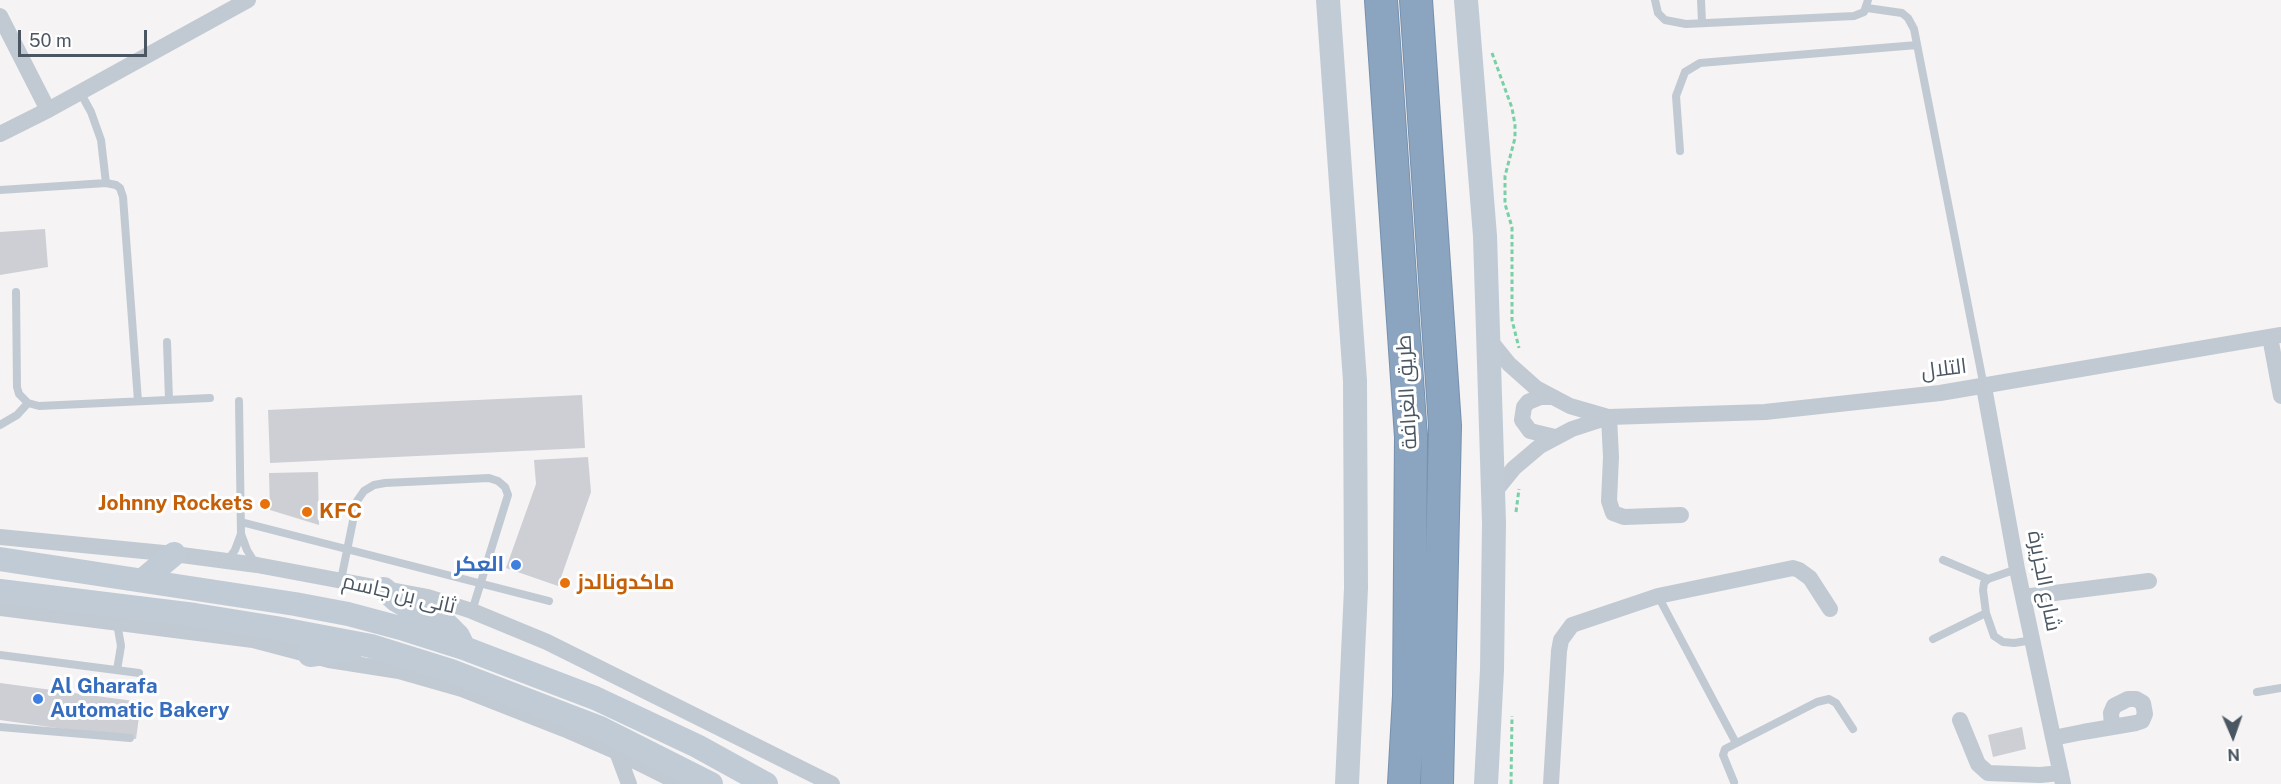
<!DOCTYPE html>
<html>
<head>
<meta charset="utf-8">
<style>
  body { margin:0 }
  #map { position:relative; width:2281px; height:784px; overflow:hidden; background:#f5f3f3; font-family:"Public Sans",sans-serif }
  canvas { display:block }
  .north { position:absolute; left:2203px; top:706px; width:60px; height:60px; -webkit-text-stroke:4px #fff; paint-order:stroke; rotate:178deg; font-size:16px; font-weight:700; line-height:24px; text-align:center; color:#4a5661 }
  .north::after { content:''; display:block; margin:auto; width:21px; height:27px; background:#4a5661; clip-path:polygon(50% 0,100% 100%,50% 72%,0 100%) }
  .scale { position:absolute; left:18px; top:30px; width:129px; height:27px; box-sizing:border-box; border:3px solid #4a5661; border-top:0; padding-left:8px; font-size:18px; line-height:21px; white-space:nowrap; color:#4a5661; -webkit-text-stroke:4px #fff; paint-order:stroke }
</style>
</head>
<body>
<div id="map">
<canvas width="2281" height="784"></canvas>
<div class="north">N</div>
<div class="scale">50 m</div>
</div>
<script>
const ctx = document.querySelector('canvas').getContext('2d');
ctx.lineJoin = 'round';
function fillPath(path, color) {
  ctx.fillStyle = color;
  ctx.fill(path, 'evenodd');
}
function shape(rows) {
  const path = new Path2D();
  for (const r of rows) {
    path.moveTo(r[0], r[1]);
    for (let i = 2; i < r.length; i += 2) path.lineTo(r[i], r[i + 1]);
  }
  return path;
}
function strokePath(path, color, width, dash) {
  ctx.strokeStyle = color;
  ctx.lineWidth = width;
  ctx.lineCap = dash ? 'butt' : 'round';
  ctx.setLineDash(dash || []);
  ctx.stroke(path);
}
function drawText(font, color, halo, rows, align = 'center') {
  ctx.font = font + ' "Public Sans",Cairo,sans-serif';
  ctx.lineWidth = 6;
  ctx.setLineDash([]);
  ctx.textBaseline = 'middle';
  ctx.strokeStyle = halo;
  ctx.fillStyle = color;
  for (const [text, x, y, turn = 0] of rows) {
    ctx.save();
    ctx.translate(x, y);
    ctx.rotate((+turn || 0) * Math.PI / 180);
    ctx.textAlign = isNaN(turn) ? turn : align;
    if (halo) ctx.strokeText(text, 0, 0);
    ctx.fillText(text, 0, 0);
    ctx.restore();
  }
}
fillPath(shape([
  [45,229,48,267,0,275,0,232],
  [582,395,585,448,270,463,268,410],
  [588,457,591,492,558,586,506,568,536,484,534,460],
  [318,472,319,525,270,510,269,473],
  [0,683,141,702,136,739,0,720],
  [2022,727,2026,749,1993,757,1988,735]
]), '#cdcfd5');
const highway = shape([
  [1381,0,1411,437,1409,696,1404,784],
  [1416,0,1445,426,1437,784]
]);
strokePath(highway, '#7690ad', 34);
strokePath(shape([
  [1492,53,1512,108,1515,125,1515,138,1505,176,1505,204,1512,227,1512,320,1519,348],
  [1516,512,1519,489],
  [1511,784,1512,716]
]), '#7ad0a6', 3, [4.5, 3]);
strokePath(shape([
  [1655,0,1658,13,1665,20,1686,24,1854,16,1864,12,1868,0],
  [1701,0,1702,23],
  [1867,8,1902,13,1908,18,1914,29,1984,387],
  [80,92,91,112,101,140,106,183],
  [1680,151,1676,96,1685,72,1700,63,1917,45],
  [0,190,106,183,116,185,120,188,123,197,138,401],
  [16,292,17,387,19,394,28,403,39,406,210,398],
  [167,342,169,400],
  [0,425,17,415,28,403],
  [241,522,549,601],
  [241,534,247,550,255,563],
  [1943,560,1988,579],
  [227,561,235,550,241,534,239,401],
  [2017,569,1988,579,1984,583,1983,590,1986,613,1994,636,2003,642,2014,643,2033,640],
  [341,580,357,501,364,491,374,485,385,483,489,478,498,481,505,487,508,495,472,611],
  [1658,596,1736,743],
  [1933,639,1986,613],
  [0,655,139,673],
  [117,670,121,646,117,623],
  [2257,692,2281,688],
  [0,727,130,738],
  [1734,782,1723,755,1725,749,1817,702,1829,699,1836,703,1853,729]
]), '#c1cad2', 8);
strokePath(shape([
  [0,16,48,110],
  [0,134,48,110,248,0],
  [2270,337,2281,396],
  [1488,338,1509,364,1536,388,1570,406,1608,417],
  [1984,387,2017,569,2063,784],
  [1552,397,1540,397,1528,402,1524,407,1522,420,1530,431,1555,437],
  [1609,417,1611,457,1609,501,1613,513,1624,517,1681,515],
  [1493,494,1514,468,1540,446,1572,429,1609,417,1765,412,1940,393,2281,335],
  [0,537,174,554,257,565,428,597,472,611,547,642,832,784],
  [2023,597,2149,581],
  [0,608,253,640,329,660,399,671,462,689,564,729,617,752,681,784],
  [1960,720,1978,764,1988,773,2040,775,2061,773],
  [2053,738,2083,732,2136,723,2142,721,2145,714,2143,703,2136,699,2128,699,2114,706,2111,713,2112,727],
  [617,752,629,784],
  [1551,784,1559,651,1561,640,1572,625,1658,596,1793,568,1799,570,1810,578,1830,609]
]), '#c1cad2', 16);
strokePath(shape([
  [1328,0,1355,381,1356,588,1347,784],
  [1466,0,1485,236,1494,523,1492,670,1486,784],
  [0,559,295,604,348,614,404,629,464,648,595,698,697,746,766,784],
  [143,580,174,554],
  [384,589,396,600,413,610,446,624,458,636,464,648],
  [0,591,195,615,276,628,371,646,451,671,600,728,711,784],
  [310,655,352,649]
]), '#c1cbd6', 24);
strokePath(highway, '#8ba5c1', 32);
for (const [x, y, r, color] of [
  [265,504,6,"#e8710a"],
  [307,512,6,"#e8710a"],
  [516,565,6,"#3f7fe0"],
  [565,583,6,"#e8710a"],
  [38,699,6,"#3f7fe0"]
]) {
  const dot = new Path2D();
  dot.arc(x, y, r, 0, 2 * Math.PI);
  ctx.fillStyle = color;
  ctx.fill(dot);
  strokePath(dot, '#fff', 2);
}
drawText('21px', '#4a5661', '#fff', [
  ["التلال",1944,369,-7],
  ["طريق الغرافة",1407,392,-93],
  ["شارع الجزيرة",2044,581,79],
  ["ثانى بن جاسم",399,594,13]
]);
drawText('bold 21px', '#c56008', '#fff', [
  ["Johnny Rockets",253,504,"right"],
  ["KFC",319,512],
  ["ماكدونالدز",577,583]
], 'left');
drawText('bold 21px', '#366cbe', '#fff', [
  ["العكر",504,565],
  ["Al Gharafa",50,687,"left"],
  ["Automatic Bakery",50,711,"left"]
], 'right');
</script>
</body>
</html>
